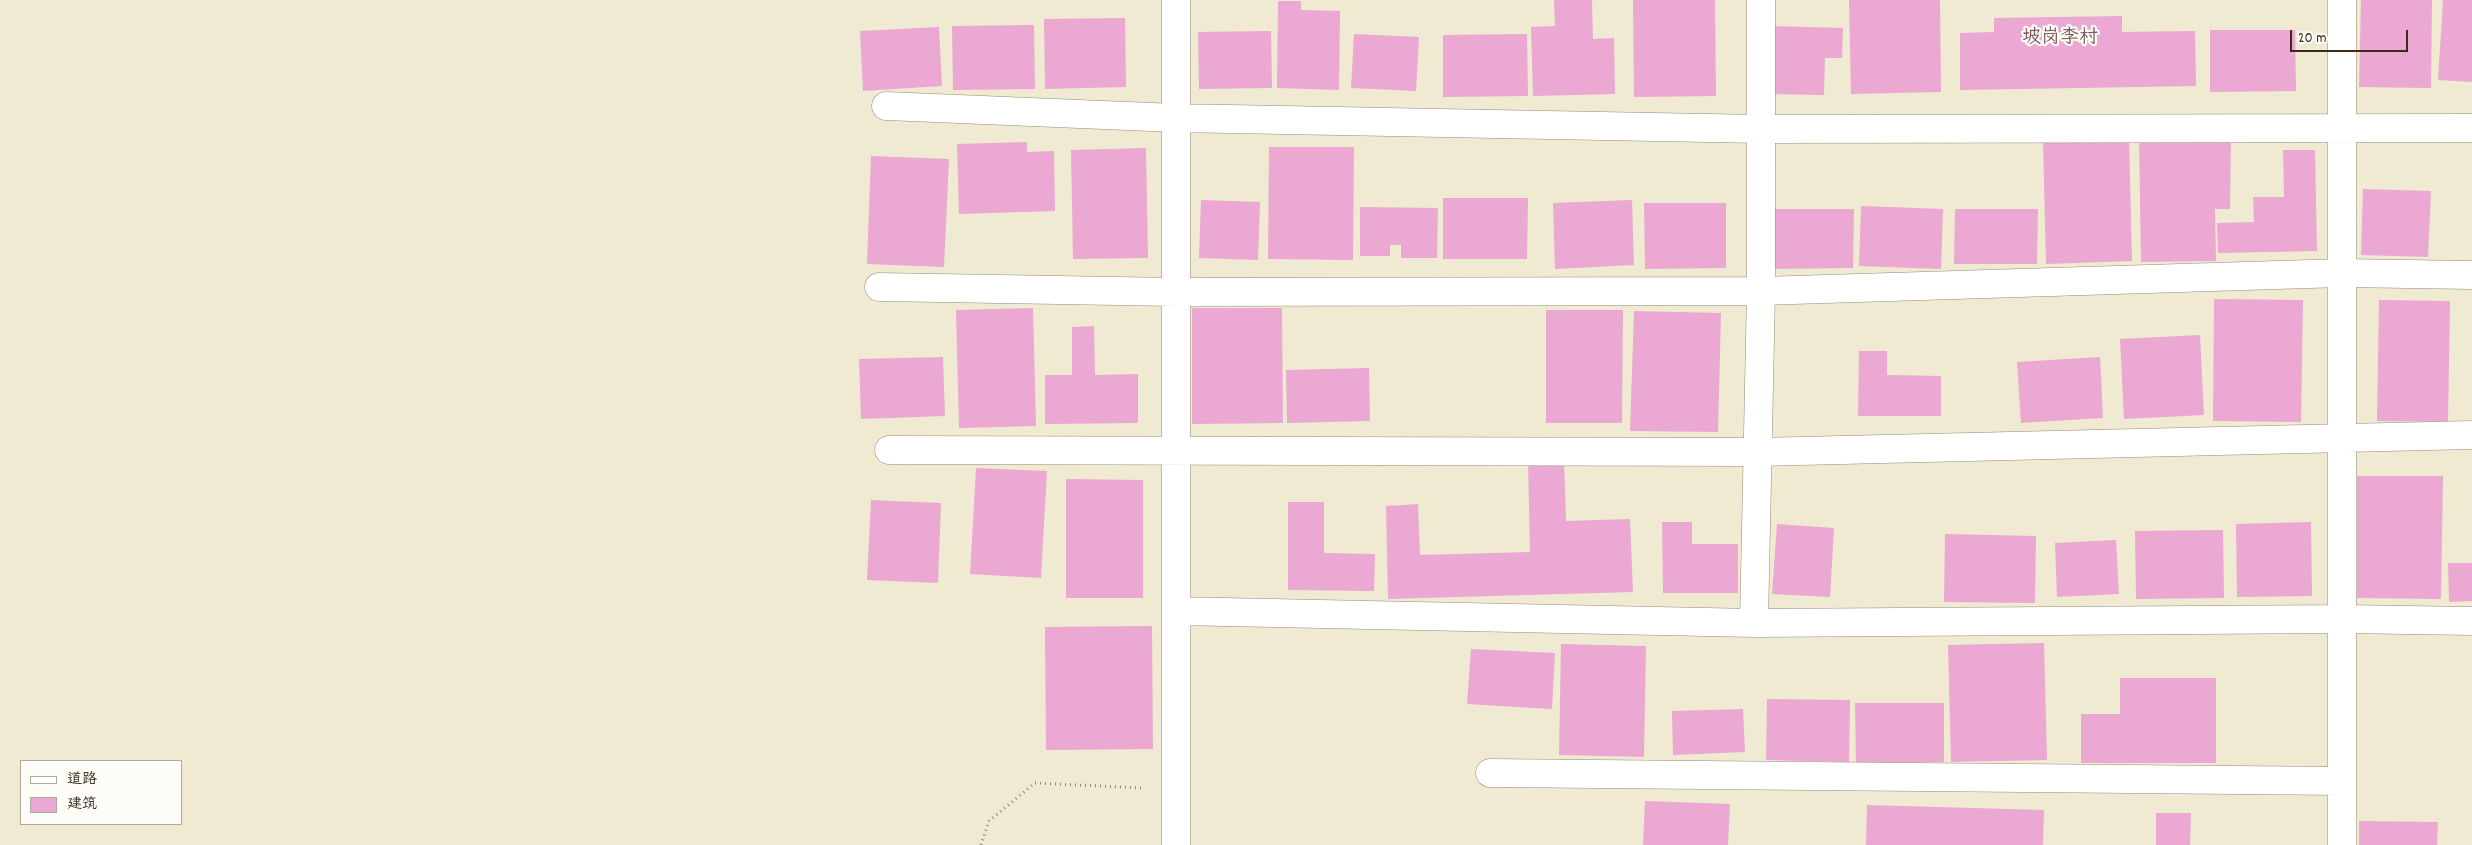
<!DOCTYPE html>
<html>
<head>
<meta charset="utf-8">
<style>
  body { margin:0 }
  #map { position:relative; width:2472px; height:845px; overflow:hidden; background:#efead1; font-family:Dekko,"LXGW WenKai TC",sans-serif }
  canvas { display:block }
  .legend { position:absolute; left:20px; top:760px; width:162px; height:65px; box-sizing:border-box; background:#fdfcf7; border:1px solid #afa8a0; margin:0; padding:6px 9px; list-style:none; font-size:15px; color:#3b2a1e }
  .legend li { display:flex; align-items:center; gap:10px; height:25px }
  .legend b { width:25px; border:1px solid #afa8a0 }
  .scale { position:absolute; left:2290px; top:30px; width:118px; height:22px; box-sizing:border-box; border:2px solid #3b2a1e; border-top:0; padding-left:6px; font-size:15px; line-height:18px; white-space:nowrap; color:#3b2a1e; -webkit-text-stroke:4px #fdfcf7; paint-order:stroke }
</style>
</head>
<body>
<div id="map">
<canvas width="2472" height="845"></canvas>
<ul class="legend">
<li><b style="height:6px;background:#fff"></b>道路</li>
<li><b style="height:14px;background:#eaa8d2"></b>建筑</li>
</ul>
<div class="scale">20 m</div>
</div>
<script>
const ctx = document.querySelector('canvas').getContext('2d');
ctx.lineJoin = 'round';
function fillPath(path, color) {
  ctx.fillStyle = color;
  ctx.fill(path, 'evenodd');
}
function shape(rows) {
  const path = new Path2D();
  for (const r of rows) {
    path.moveTo(r[0], r[1]);
    for (let i = 2; i < r.length; i += 2) path.lineTo(r[i], r[i + 1]);
  }
  return path;
}
function strokePath(path, color, width, dash) {
  ctx.strokeStyle = color;
  ctx.lineWidth = width;
  ctx.lineCap = dash ? 'butt' : 'round';
  ctx.setLineDash(dash || []);
  ctx.stroke(path);
}
function drawText(font, color, halo, rows, align = 'center') {
  ctx.font = font + ' Dekko,"LXGW WenKai TC",sans-serif';
  ctx.lineWidth = 4.5;
  ctx.setLineDash([]);
  ctx.textBaseline = 'middle';
  ctx.strokeStyle = halo;
  ctx.fillStyle = color;
  for (const [text, x, y, turn = 0] of rows) {
    ctx.save();
    ctx.translate(x, y);
    ctx.rotate((+turn || 0) * Math.PI / 180);
    ctx.textAlign = isNaN(turn) ? turn : align;
    if (halo) ctx.strokeText(text, 0, 0);
    ctx.fillText(text, 0, 0);
    ctx.restore();
  }
}
fillPath(shape([
  [1554,0,1592,0,1593,39,1614,38,1615,94,1533,96,1531,27,1555,26],
  [1633,0,1715,0,1716,96,1634,97],
  [1849,0,1940,0,1941,92,1851,94],
  [2361,0,2432,0,2431,88,2359,87],
  [2443,0,2472,0,2472,82,2438,80],
  [1278,1,1301,1,1301,10,1340,11,1339,90,1277,88],
  [2122,16,2122,32,2195,31,2196,86,1960,90,1960,33,1994,32,1994,18],
  [1125,18,1126,87,1045,89,1044,19],
  [1034,25,1035,89,953,90,952,26],
  [1769,26,1843,28,1842,58,1825,58,1824,95,1767,94],
  [939,27,942,86,863,91,860,31],
  [2210,30,2295,30,2296,91,2210,92],
  [1271,31,1272,88,1199,89,1198,32],
  [1354,34,1419,37,1416,91,1351,88],
  [1527,34,1528,96,1443,97,1443,35],
  [2231,136,2230,209,2215,209,2216,261,2141,262,2139,138],
  [2129,138,2132,261,2046,264,2043,140],
  [1027,142,1027,152,1054,151,1055,211,959,214,957,144],
  [1269,147,1354,147,1353,260,1268,259],
  [1146,148,1148,258,1073,259,1071,150],
  [2283,150,2315,150,2317,251,2218,253,2217,223,2254,222,2253,197,2284,197],
  [871,156,949,159,944,267,867,264],
  [2363,189,2431,191,2428,257,2361,255],
  [1443,198,1528,198,1527,259,1443,259],
  [1201,200,1260,202,1258,260,1199,258],
  [1632,200,1634,265,1555,269,1553,203],
  [1644,203,1726,203,1726,268,1645,269],
  [1861,206,1943,209,1941,269,1859,266],
  [1360,207,1438,208,1437,258,1401,258,1401,245,1390,245,1390,256,1360,256],
  [1769,209,1854,209,1853,268,1769,269],
  [1955,209,2038,209,2037,264,1954,264],
  [2214,299,2303,300,2301,422,2213,421],
  [2379,300,2450,301,2448,422,2377,421],
  [1033,308,1036,426,959,428,956,310],
  [1192,308,1282,308,1283,423,1192,424],
  [1546,310,1623,310,1622,423,1546,423],
  [1634,311,1721,313,1718,432,1630,431],
  [1094,326,1095,375,1138,374,1138,423,1045,424,1045,375,1072,375,1072,327],
  [2200,335,2204,415,2124,419,2120,339],
  [1859,351,1887,351,1887,375,1941,376,1941,416,1858,416],
  [943,357,945,416,861,419,859,359],
  [2100,357,2103,418,2021,423,2017,362],
  [1369,368,1370,421,1287,423,1286,370],
  [1564,459,1566,521,1630,519,1633,592,1388,599,1386,506,1418,504,1420,555,1530,552,1528,460],
  [976,468,1047,471,1041,578,970,574],
  [2357,476,2443,476,2441,599,2357,598],
  [1066,479,1143,480,1143,598,1066,598],
  [871,500,941,503,938,583,867,580],
  [1288,502,1324,502,1324,553,1375,554,1374,591,1288,590],
  [1662,522,1692,522,1692,544,1738,544,1738,593,1663,593],
  [2311,522,2312,596,2237,597,2236,524],
  [1777,524,1834,528,1830,597,1772,594],
  [2223,530,2224,598,2136,599,2135,531],
  [1945,534,2036,536,2035,603,1944,602],
  [2116,540,2119,594,2057,597,2055,543],
  [2448,563,2472,563,2472,601,2449,602],
  [1152,626,1153,749,1046,750,1045,627],
  [2044,643,2047,760,1951,762,1948,645],
  [1561,644,1646,646,1644,757,1559,755],
  [1471,649,1555,653,1552,709,1467,704],
  [2120,678,2216,678,2216,763,2081,763,2081,714,2120,714],
  [1767,699,1850,700,1849,762,1766,760],
  [1855,703,1944,703,1944,762,1856,763],
  [1743,709,1745,752,1673,755,1672,711],
  [1645,801,1730,804,1728,845,1643,845],
  [1867,805,2044,810,2043,845,1866,845],
  [2156,813,2191,813,2190,845,2156,845],
  [2359,821,2438,822,2437,845,2359,845]
]), '#eaa8d2');
const minor = shape([
  [2342,0,2342,845],
  [886,106,1176,118,1761,129,2472,128],
  [879,287,1176,292,1761,291,2342,273,2472,275],
  [889,450,1758,452,2472,435],
  [1176,611,1754,623,2342,619,2472,621],
  [1754,623,1761,291,1761,0],
  [1490,773,2342,781],
  [1176,845,1176,0]
]);
strokePath(minor, '#958a78', 29);
strokePath(shape([
  [981,845,989,821,1035,783,1142,788]
]), '#958a78', 3, [1, 4]);
strokePath(minor, '#fff', 28);
drawText('19px', '#78565d', '#fdfcf7', [
  ["坡岗李村",2060,39]
]);
</script>
</body>
</html>
